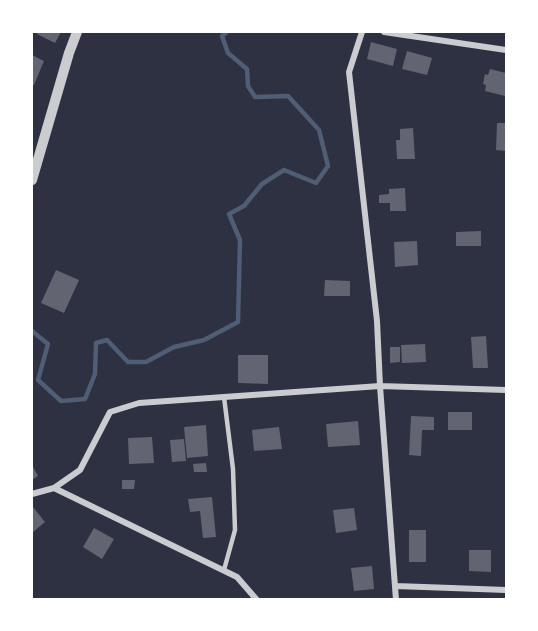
<!DOCTYPE html>
<html>
<head>
<meta charset="utf-8">
<style>
  body { margin:0 }
  #map { position:relative; width:538px; height:631px; overflow:hidden; background:#2d3142; font-family:"PT Serif",serif }
  canvas { display:block }
  .frame { position:absolute; inset:0; border:33px solid #fff; pointer-events:none }
</style>
</head>
<body>
<div id="map">
<canvas width="538" height="631"></canvas>
<div class="frame"></div>
</div>
<script>
const ctx = document.querySelector('canvas').getContext('2d');
ctx.lineJoin = 'round';
function shape(rows) {
  const path = new Path2D();
  for (const r of rows) {
    path.moveTo(r[0], r[1]);
    for (let i = 2; i < r.length; i += 2) path.lineTo(r[i], r[i + 1]);
  }
  return path;
}
function strokePath(path, color, width, dash) {
  ctx.strokeStyle = color;
  ctx.lineWidth = width;
  ctx.lineCap = dash ? 'butt' : 'round';
  ctx.setLineDash(dash || []);
  ctx.stroke(path);
}
function fillPath(path, color) {
  ctx.fillStyle = color;
  ctx.fill(path, 'evenodd');
}
strokePath(shape([
  [32,331,48,344,38,380,61,401,85,399,95,374,96,343,107,340,128,362,146,362,174,347,204,340,238,322,240,240,229,214,244,206,262,184,284,170,316,183,328,166,319,130,288,96,255,97,248,86,247,69,228,53,222,36,227,32]
]), '#4f5d75', 4.5);
fillPath(shape([
  [38,32,61,32,55,43,37,34],
  [371,42,397,49,393,66,367,59],
  [407,51,432,58,427,75,402,69],
  [32,55,44,61,34,85,32,84],
  [490,69,506,73,505,96,485,91,486,85,483,84,485,74,488,75],
  [497,123,506,123,506,151,496,150],
  [413,128,415,159,397,159,396,140,400,140,400,129],
  [405,188,406,211,390,211,390,203,379,203,379,195,389,194,389,189],
  [481,231,481,246,456,246,456,232],
  [417,241,418,265,395,267,394,242],
  [56,270,79,280,64,313,41,303],
  [325,280,350,281,350,296,324,296],
  [486,336,488,368,473,368,471,337],
  [425,344,426,362,402,363,401,345],
  [390,347,400,347,400,362,390,363],
  [238,355,268,355,268,384,238,383],
  [448,412,472,412,472,430,448,430],
  [411,416,434,417,434,430,422,430,421,456,409,455],
  [358,421,360,445,328,447,326,424],
  [206,425,208,456,187,458,184,427],
  [279,427,282,449,254,451,252,430],
  [152,437,154,463,129,464,128,438],
  [184,439,186,461,172,462,170,440],
  [206,463,207,472,194,472,193,464],
  [32,465,38,476,32,480],
  [122,480,135,480,134,489,122,489],
  [212,497,216,537,203,538,200,511,190,512,188,499],
  [33,507,45,522,32,533,32,508],
  [354,508,357,530,336,533,333,510],
  [94,528,114,539,102,559,83,547],
  [409,530,426,530,426,562,409,562],
  [469,550,491,550,491,572,469,571],
  [372,566,374,589,354,591,351,568]
]), '#626471');
strokePath(shape([
  [224,397,233,469,235,530,224,570]
]), '#caccd0', 4.5);
strokePath(shape([
  [362,32,349,72,377,321,380,386,396,600],
  [384,32,506,50],
  [54,488,80,470,110,412,139,403,380,386,506,390],
  [32,494,54,488,237,577,257,600],
  [396,586,506,590]
]), '#caccd0', 6);
strokePath(shape([
  [32,180,69,53,77,32]
]), '#caccd0', 10);
</script>
</body>
</html>
